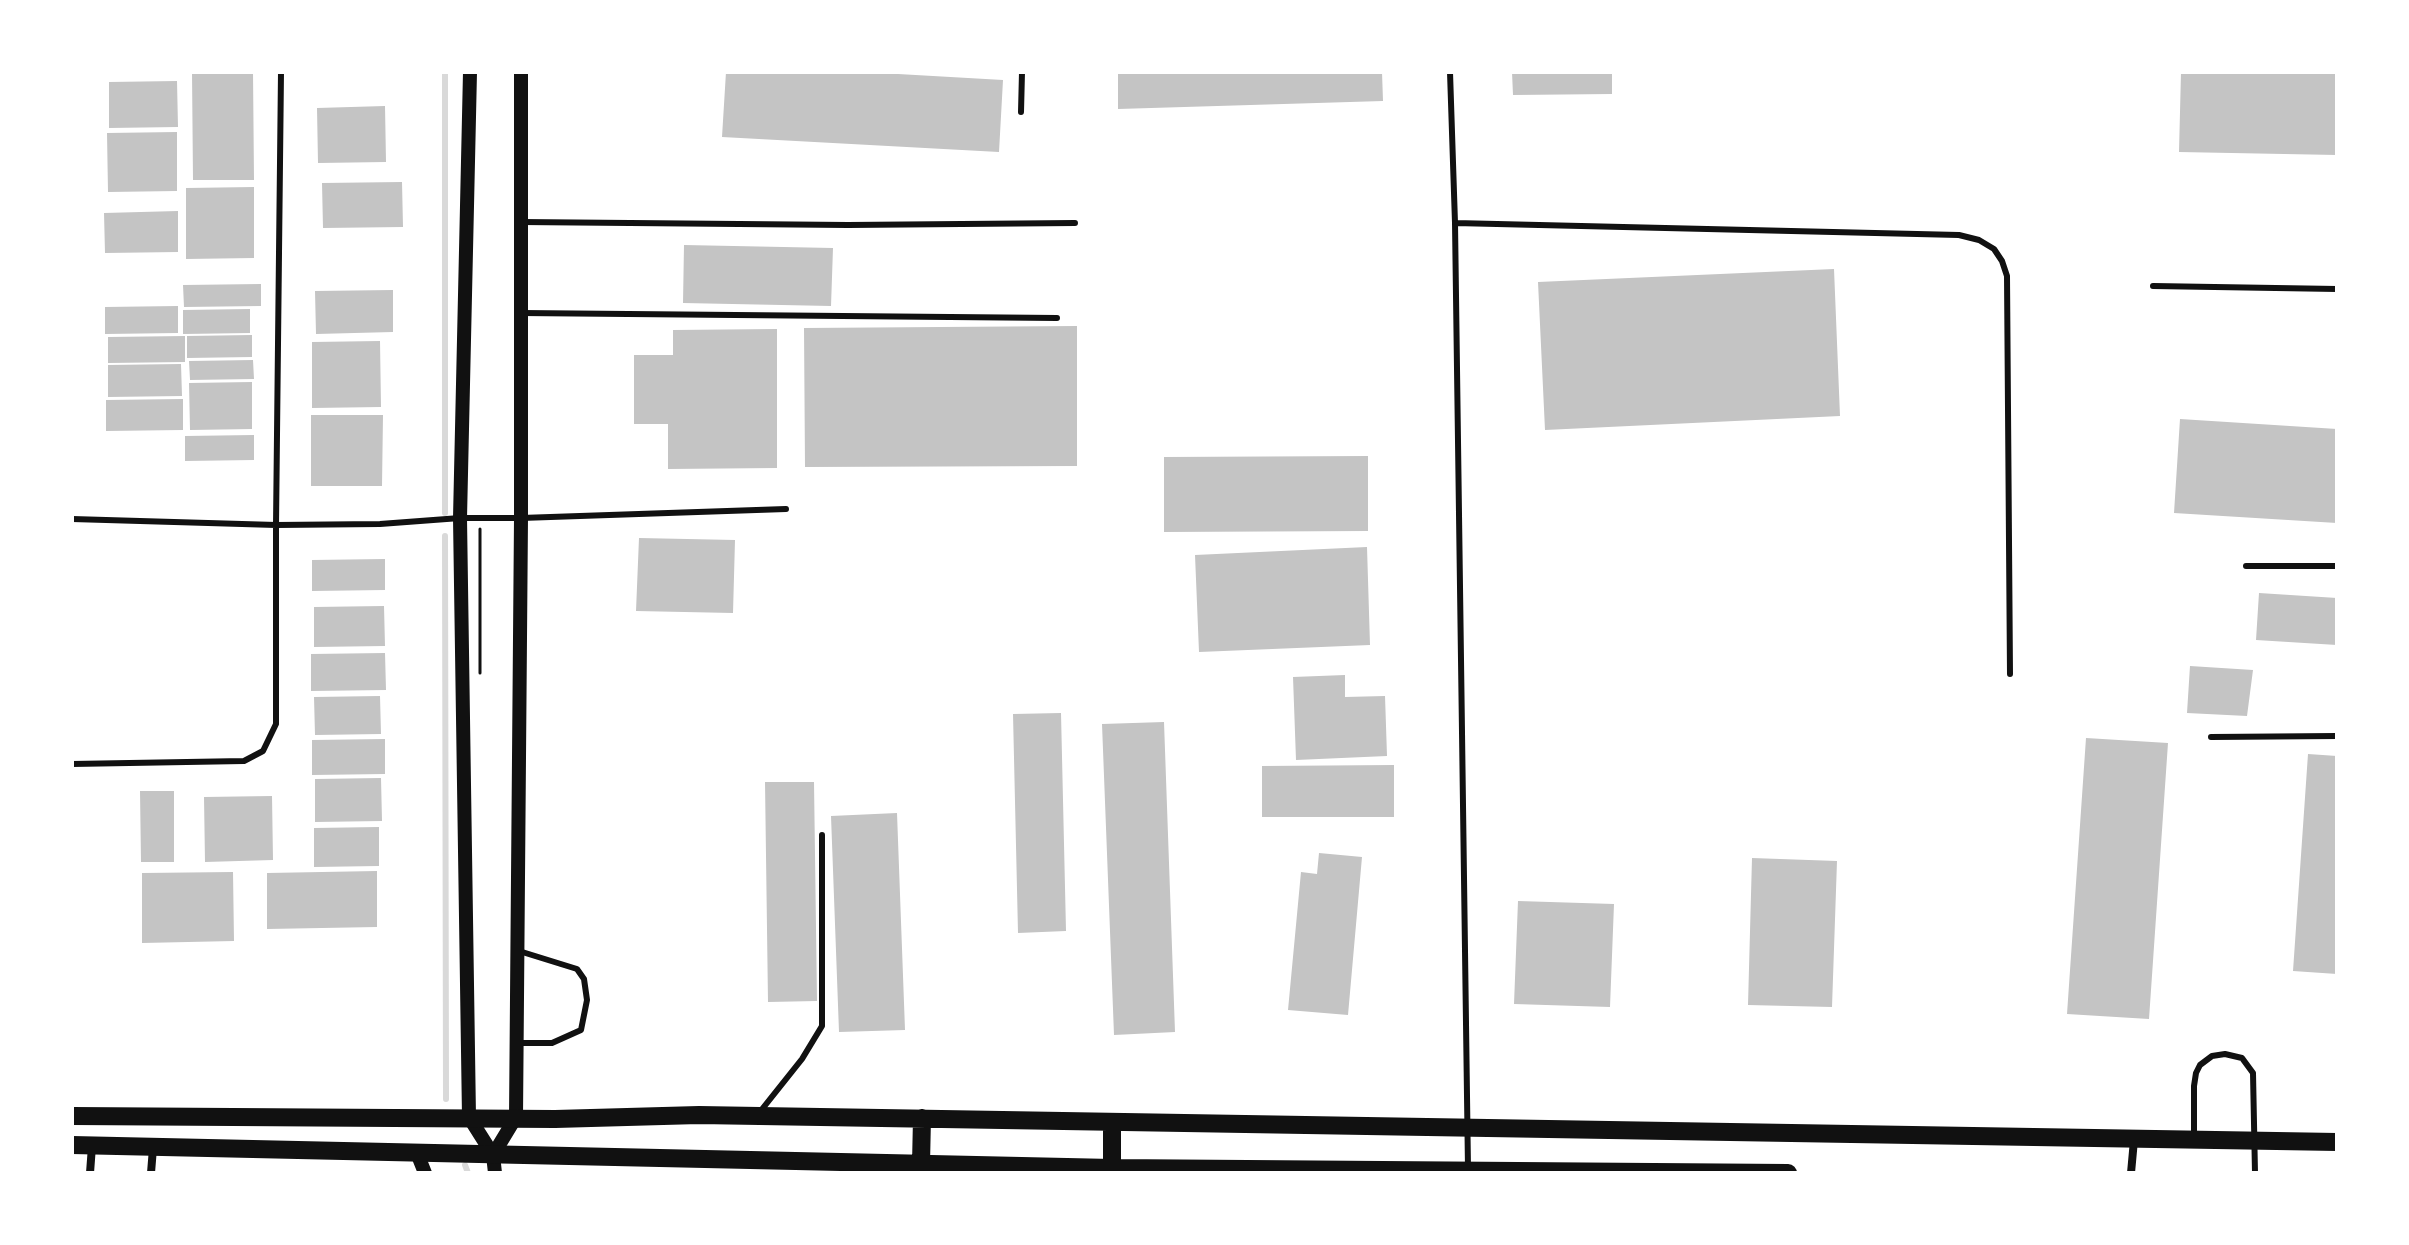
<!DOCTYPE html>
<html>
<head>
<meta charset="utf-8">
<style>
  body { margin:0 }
  #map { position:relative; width:2409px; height:1245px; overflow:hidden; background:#fff; font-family:"Source Sans 3",sans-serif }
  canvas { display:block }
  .frame { position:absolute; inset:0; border:74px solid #fff; pointer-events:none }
</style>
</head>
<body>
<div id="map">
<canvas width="2409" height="1245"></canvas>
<div class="frame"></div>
</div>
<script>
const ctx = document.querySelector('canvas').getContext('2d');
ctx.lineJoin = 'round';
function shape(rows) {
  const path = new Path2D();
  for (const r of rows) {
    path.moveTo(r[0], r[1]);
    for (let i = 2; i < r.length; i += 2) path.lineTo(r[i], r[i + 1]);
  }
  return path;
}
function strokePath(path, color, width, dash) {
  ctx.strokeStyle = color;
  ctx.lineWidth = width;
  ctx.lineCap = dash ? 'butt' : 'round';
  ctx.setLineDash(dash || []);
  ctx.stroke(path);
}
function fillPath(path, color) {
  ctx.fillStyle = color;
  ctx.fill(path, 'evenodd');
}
strokePath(shape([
  [445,72,445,513],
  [445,536,446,1099],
  [465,1165,468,1173]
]), '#d9d9d9', 6);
fillPath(shape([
  [192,72,253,72,254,180,193,180],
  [726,72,863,72,1003,80,999,152,722,137],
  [1118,72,1382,72,1383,101,1118,109],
  [1512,72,1612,72,1612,94,1513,95],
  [2181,72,2337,72,2337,155,2179,152],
  [177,81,178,127,109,128,109,82],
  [385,106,386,162,318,163,317,108],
  [177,132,177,191,108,192,107,133],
  [402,182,403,227,323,228,322,183],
  [254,187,254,258,186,259,186,188],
  [178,211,178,252,105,253,104,213],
  [684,245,833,248,831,306,683,303],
  [1834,269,1840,416,1545,430,1538,282],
  [261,284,261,306,184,307,183,285],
  [393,290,393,332,316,334,315,291],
  [178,306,178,333,105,334,105,307],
  [250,309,250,333,183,334,183,310],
  [1077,326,1077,466,805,467,804,328],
  [777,329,777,468,668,469,668,424,634,424,634,355,673,355,673,330],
  [252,335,252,357,187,358,187,336],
  [185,336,185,362,108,363,108,337],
  [380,341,381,407,312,408,312,342],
  [253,360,254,379,190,380,189,361],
  [181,364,182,396,108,397,108,365],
  [252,382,252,429,190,430,189,383],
  [183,399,183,430,106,431,106,400],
  [311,415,383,415,382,486,311,486],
  [2180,419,2337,429,2337,523,2174,513],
  [254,435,254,460,185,461,185,436],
  [1368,456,1368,531,1164,532,1164,457],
  [639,538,735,540,733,613,636,611],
  [1367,547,1370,645,1199,652,1195,555],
  [385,559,385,590,312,591,312,560],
  [2259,593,2337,598,2337,645,2256,640],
  [384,606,385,646,314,647,314,607],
  [385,653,386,690,311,691,311,654],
  [2190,666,2253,670,2247,716,2187,713],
  [1345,675,1345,697,1385,696,1387,756,1296,760,1293,677],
  [380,696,381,734,315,735,314,697],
  [1061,713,1066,931,1018,933,1013,714],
  [1164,722,1175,1032,1114,1035,1102,724],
  [2086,738,2168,743,2149,1019,2067,1014],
  [385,739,385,774,312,775,312,740],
  [2308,754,2337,756,2337,974,2293,971],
  [1394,765,1394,817,1262,817,1262,766],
  [381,778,382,821,315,822,315,779],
  [765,782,814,782,817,1001,768,1002],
  [140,791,174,791,174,862,141,862],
  [272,796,273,860,205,862,204,797],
  [897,813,905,1030,839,1032,831,816],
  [379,827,379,866,314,867,314,828],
  [1319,853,1362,857,1348,1015,1288,1010,1301,872,1317,874],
  [1752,858,1837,861,1832,1007,1748,1005],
  [377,871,377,927,267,929,267,873],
  [233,872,234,941,142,943,142,873],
  [1518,901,1614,904,1610,1007,1514,1004]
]), '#c4c4c4');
strokePath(shape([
  [480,529,480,673]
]), '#111', 3);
strokePath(shape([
  [1450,72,1455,223,1468,1168],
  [1021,112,1022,72],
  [521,222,848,225,1075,223],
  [1455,223,1959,235,1979,240,1994,249,2002,261,2007,276,2010,674],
  [2153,286,2337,289],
  [521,313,1057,318],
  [72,519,276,525,380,524,460,518,521,518,786,509],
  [2246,566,2337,566],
  [2211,737,2337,736],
  [72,764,244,761,263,751,276,724,276,525,281,72],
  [517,1043,552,1043,581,1030,587,1000,584,979,577,969,519,951],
  [759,1113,802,1059,822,1026,822,835],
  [2194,1136,2194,1086,2196,1073,2200,1065,2212,1056,2225,1054,2242,1058,2253,1073,2255,1173]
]), '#111', 6);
strokePath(shape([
  [90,1173,92,1146],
  [151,1173,153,1148],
  [2131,1173,2134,1140]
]), '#111', 8);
strokePath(shape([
  [470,72,460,518,469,1117,493,1155,495,1173],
  [417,1153,425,1173],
  [493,1155,516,1117,521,518,521,72]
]), '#111', 14);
strokePath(shape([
  [72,1116,555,1119,699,1115,2337,1142],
  [1112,1122,1112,1168],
  [72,1145,1112,1168,1788,1173],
  [921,1164,922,1118]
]), '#111', 18);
</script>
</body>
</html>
